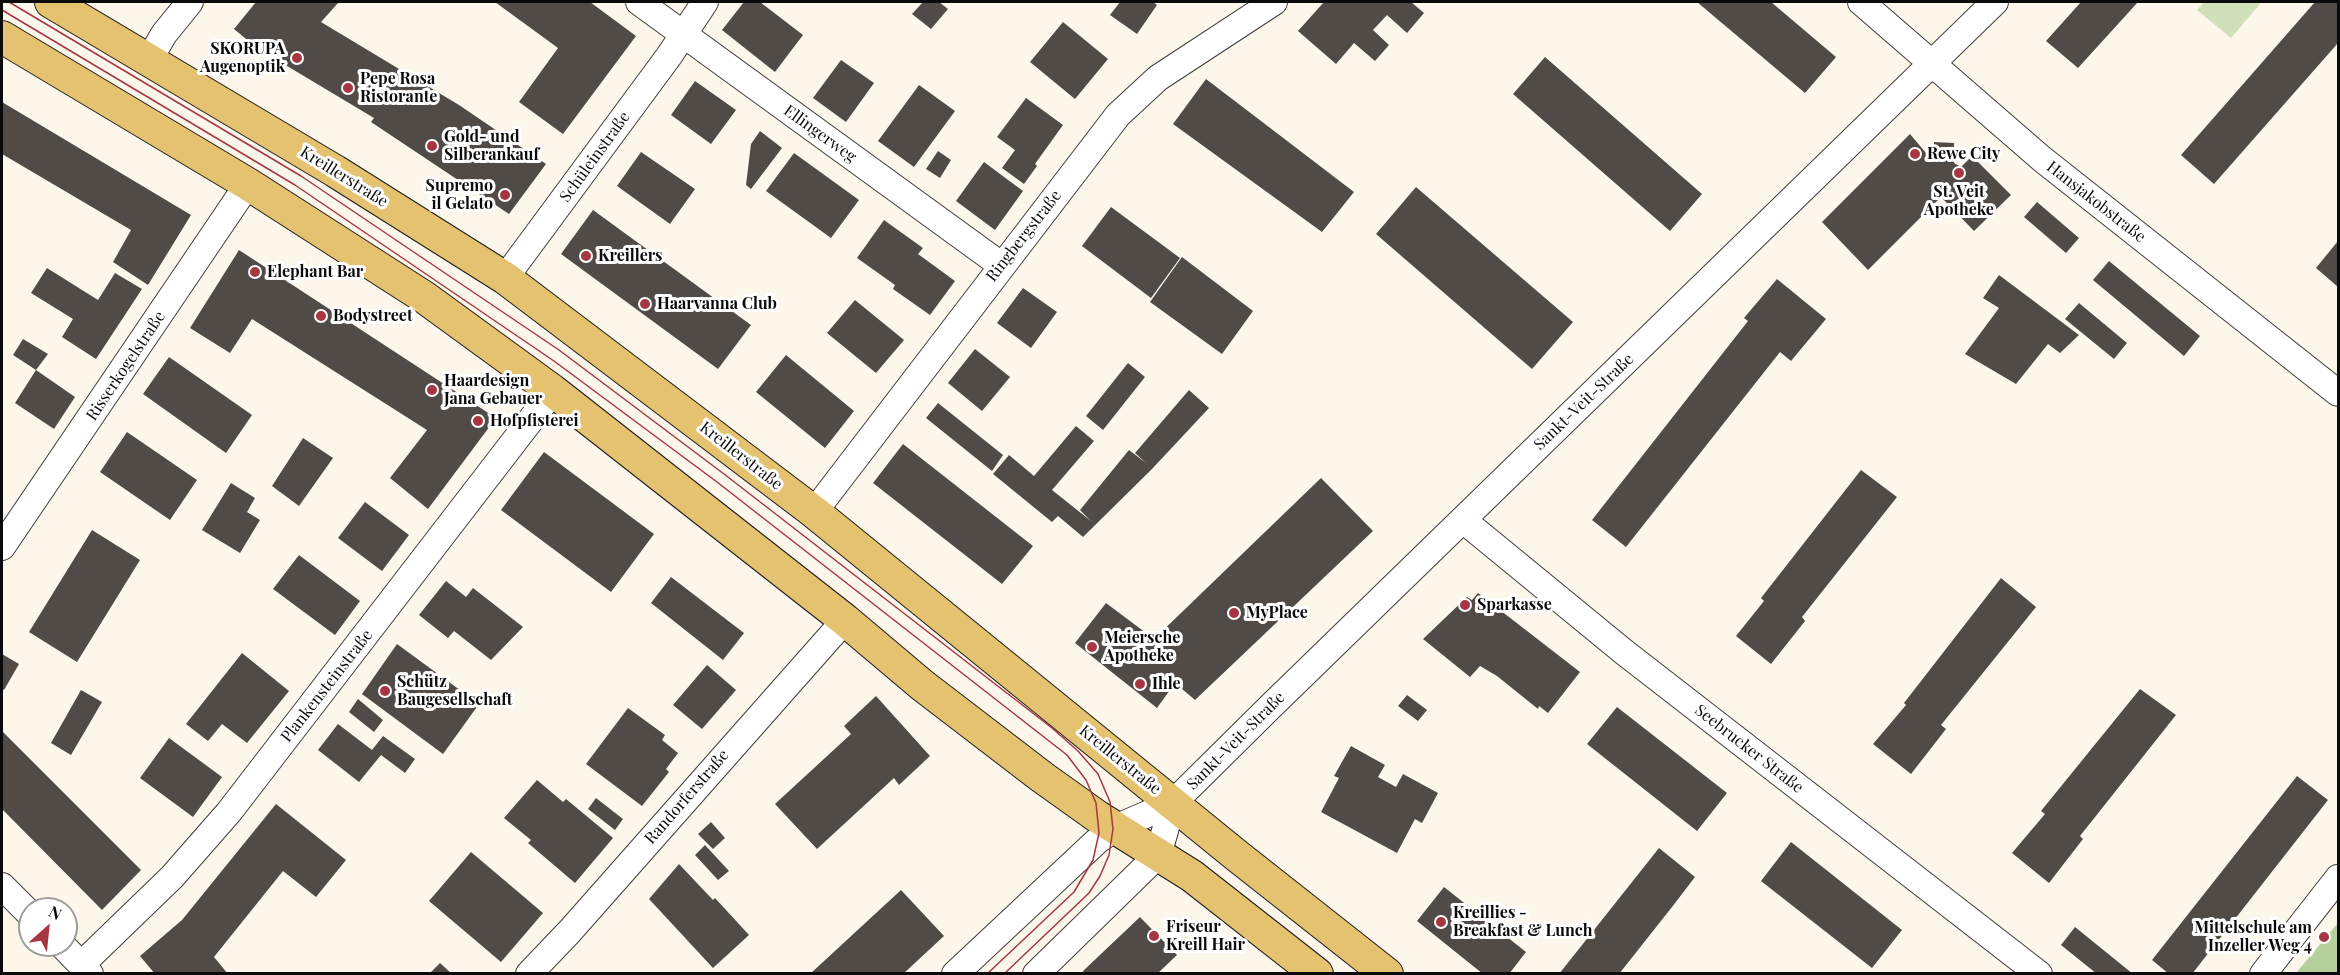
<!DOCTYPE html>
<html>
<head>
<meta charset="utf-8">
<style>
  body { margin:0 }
  #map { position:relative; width:2340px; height:975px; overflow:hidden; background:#fcf7ea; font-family:"Playfair Display",serif }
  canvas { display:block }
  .frame { position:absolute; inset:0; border:3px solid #0a0a0a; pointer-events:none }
  .north { position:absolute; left:18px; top:897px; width:60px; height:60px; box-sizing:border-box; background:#fff; border:2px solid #9d9d9d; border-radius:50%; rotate:27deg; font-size:16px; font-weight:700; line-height:24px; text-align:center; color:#0a0a0a }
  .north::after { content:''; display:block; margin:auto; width:21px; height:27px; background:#a63642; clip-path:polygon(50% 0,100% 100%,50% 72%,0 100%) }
</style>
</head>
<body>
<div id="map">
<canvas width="2340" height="975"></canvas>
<div class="frame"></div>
<div class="north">N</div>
</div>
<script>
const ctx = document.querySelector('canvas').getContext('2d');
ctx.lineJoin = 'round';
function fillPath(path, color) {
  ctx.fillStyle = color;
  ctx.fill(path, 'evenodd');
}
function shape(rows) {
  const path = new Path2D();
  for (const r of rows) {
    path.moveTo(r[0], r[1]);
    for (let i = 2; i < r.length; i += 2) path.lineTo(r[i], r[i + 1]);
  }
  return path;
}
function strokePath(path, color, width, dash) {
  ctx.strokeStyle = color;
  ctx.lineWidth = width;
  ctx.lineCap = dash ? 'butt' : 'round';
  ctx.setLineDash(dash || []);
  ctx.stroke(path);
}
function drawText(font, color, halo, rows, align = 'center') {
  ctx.font = font + ' "Playfair Display",serif';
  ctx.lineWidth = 6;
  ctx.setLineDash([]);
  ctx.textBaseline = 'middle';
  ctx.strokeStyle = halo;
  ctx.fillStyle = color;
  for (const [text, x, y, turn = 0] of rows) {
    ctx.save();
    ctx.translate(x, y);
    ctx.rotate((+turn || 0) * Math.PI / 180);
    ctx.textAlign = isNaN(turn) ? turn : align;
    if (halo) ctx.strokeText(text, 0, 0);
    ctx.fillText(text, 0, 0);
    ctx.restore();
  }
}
fillPath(shape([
  [2204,2,2257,2,2260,4,2231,38,2197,10]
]), '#d0e1b9');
fillPath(shape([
  [2338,923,2338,973,2296,973]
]), '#b5d09a');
fillPath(shape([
  [256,2,337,2,338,3,321,22,459,105,546,164,509,214,371,122,374,118,257,48,234,29],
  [495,2,590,2,636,36,563,134,519,102,558,48],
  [744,2,760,2,803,35,775,72,722,30],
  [923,2,939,2,948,9,931,29,912,14],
  [1120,2,1153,2,1157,5,1137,34,1110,15],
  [1324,2,1411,2,1424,13,1407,33,1387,15,1373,30,1389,45,1375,61,1354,43,1336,64,1298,31],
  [1697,2,1771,2,1836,57,1805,93],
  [2081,2,2138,2,2078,68,2046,41],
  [2315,2,2338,2,2338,43,2214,184,2181,155],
  [1063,22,1108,59,1075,99,1030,62],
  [1545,57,1702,194,1670,231,1513,94],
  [841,60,874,83,846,122,813,98],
  [1206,79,1354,192,1322,232,1173,124],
  [695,81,736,110,711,144,671,115],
  [919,85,955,111,914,167,878,141],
  [1026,98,1063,125,1035,164,1037,166,1024,184,1002,168,1015,150,997,137],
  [2,102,191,215,148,285,113,262,131,230,2,154],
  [760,131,782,148,751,189,746,185,751,144],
  [1910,134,1926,153,1934,154,1934,142,1954,143,1954,163,1961,167,1972,156,2011,195,1974,231,1941,197,1868,270,1822,222],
  [938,151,951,160,940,178,926,169],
  [641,152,695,189,670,224,617,186],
  [794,153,859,200,831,238,766,191],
  [984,162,1023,191,995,230,956,201],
  [1416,187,1573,322,1532,369,1376,234],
  [2037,202,2079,238,2066,253,2024,217],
  [1111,207,1180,258,1151,298,1082,246],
  [593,210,751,325,718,369,561,254],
  [884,220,923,248,918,254,955,281,930,315,893,289,895,285,857,258],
  [2338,241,2338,287,2316,268],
  [239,250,496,418,428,509,390,478,427,430,252,319,230,353,190,328],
  [1182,257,1253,311,1222,354,1150,302],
  [2109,261,2200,336,2184,356,2093,280],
  [47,268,98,300,115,273,142,289,96,359,62,337,73,319,31,293],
  [1999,275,2079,335,2060,353,2048,344,2016,384,1965,354,1999,308,1983,298],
  [1777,279,1826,319,1791,361,1780,352,1626,547,1592,520,1748,321,1744,318],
  [1023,288,1057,312,1031,348,997,323],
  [855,300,904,340,876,373,827,333],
  [2079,303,2127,343,2114,359,2065,319],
  [23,339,48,354,36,370,75,397,54,429,15,403,36,370,13,355],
  [975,349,1010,377,982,411,948,383],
  [786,355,854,411,825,448,756,392],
  [169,357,252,415,226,453,143,394],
  [1128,363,1145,377,1103,430,1086,416],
  [1189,390,1209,408,1152,469,1083,537,1058,516,1052,522,993,474,1009,455,1034,476,1076,426,1094,441,1052,490,1091,521,1080,510,1129,450,1146,463,1135,453],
  [938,403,1003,455,992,471,926,418],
  [127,432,197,480,170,520,100,472],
  [303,438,333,458,299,506,272,486],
  [903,444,1033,546,1002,584,873,483],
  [544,452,654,534,611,592,501,510],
  [1861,470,1897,497,1802,617,1805,621,1771,664,1736,636,1764,601,1761,598],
  [1321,478,1373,531,1195,700,1175,683,1157,708,1075,643,1106,603,1154,639],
  [231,483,255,498,247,512,260,520,240,553,202,530],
  [365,502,409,535,382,571,338,538],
  [92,530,140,560,77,662,29,632],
  [299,555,360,601,335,635,273,589],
  [671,577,744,633,723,660,651,603],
  [2001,578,2036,607,1941,725,1946,729,1911,774,1873,744,1906,705,1904,703],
  [446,581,466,597,473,588,523,627,491,660,454,631,448,638,419,615],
  [1478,593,1580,672,1548,713,1539,706,1538,709,1497,676,1480,666,1470,677,1423,639,1467,597,1472,600],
  [397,644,479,704,443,754,362,694],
  [242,653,289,691,247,743,222,724,208,741,186,724],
  [2,654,19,664,4,690,2,689],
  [707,665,736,690,702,729,673,705],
  [2140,689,2176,715,2080,836,2083,839,2049,883,2012,853,2045,814,2041,811],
  [81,690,102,702,71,755,51,743],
  [1407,695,1427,710,1418,721,1398,706],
  [876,696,930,756,899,785,894,778,817,849,775,804,851,734,844,726],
  [358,699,383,720,374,732,349,712],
  [1617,707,1727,793,1697,831,1587,744],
  [628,708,665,735,662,740,678,753,666,769,669,772,642,806,586,764],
  [338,724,372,750,383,736,415,759,405,773,381,755,359,782,318,750],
  [2,731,141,870,102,910,2,809],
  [169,738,222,777,193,817,140,778],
  [1351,746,1385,765,1378,777,1396,787,1403,774,1438,793,1422,823,1415,819,1397,853,1321,812,1339,778,1334,776],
  [2297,776,2328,800,2192,974,2169,974,2152,960],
  [537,780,563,802,566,799,613,838,575,883,528,843,531,840,504,818],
  [596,798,623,819,615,830,588,809],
  [276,804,346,860,316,897,283,871,214,957,228,974,155,974,140,956,182,920],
  [711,822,725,838,713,849,698,834],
  [1791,842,1902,930,1872,968,1761,881],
  [705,845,729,871,718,880,695,855],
  [1659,848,1695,877,1672,907,1619,974,1559,974],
  [471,852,543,913,501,962,429,901],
  [679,864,713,900,715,898,749,935,713,968,649,899],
  [1444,887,1526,952,1509,974,1483,974,1417,921],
  [901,890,944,936,903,974,810,974],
  [1140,917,1177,955,1157,974,1085,974,1083,971],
  [2075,927,2133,974,2097,974,2061,945],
  [440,963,452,974,429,974]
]), '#514b48');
const minor = shape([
  [639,2,1001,265],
  [1861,2,2042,159,2338,393],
  [149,60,164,34,190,2],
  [505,278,669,56,705,2],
  [814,512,1118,115,1158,78,1274,2],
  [1463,520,1624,652,2039,974],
  [2,547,248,184],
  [2,886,30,914],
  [62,945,90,974],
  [82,964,172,877,229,812,553,391],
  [529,974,570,931,845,620],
  [955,974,1097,841,1115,828,1173,803,1270,707,1995,2],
  [1036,974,1158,855,1173,803],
  [2263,974,2338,878]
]);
const major = shape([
  [51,2,335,171,505,278,814,512,1236,855,1387,974],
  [2,37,248,184,424,297,553,391,845,620,922,685,1042,777,1098,817,1192,876,1317,974]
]);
strokePath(minor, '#3d3d3d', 28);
strokePath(major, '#1b1b1b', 34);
strokePath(minor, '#fff', 26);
strokePath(major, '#e5c270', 32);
strokePath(shape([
  [9,2,301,176,559,350,724,474,1052,728,1078,751,1098,774,1110,802,1113,829,1109,855,1100,876,1089,893,1004,974],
  [2,10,295,185,554,361,717,482,1067,755,1086,780,1096,803,1099,833,1093,860,1074,892,987,974]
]), '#a63642', 1.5);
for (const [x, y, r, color] of [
  [297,58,6,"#a63642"],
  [348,88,6,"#a63642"],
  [432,146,6,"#a63642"],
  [1915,154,6,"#a63642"],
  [1959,173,6,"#a63642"],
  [505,195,6,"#a63642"],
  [586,256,6,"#a63642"],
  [255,272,6,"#a63642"],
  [645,304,6,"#a63642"],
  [321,316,6,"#a63642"],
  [432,390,6,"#a63642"],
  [478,421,6,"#a63642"],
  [1465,605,6,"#a63642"],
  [1234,613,6,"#a63642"],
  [1092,647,6,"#a63642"],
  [1140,684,6,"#a63642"],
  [385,691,6,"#a63642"],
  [1441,922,6,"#a63642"],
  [1154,936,6,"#a63642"],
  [2324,937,6,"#a63642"]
]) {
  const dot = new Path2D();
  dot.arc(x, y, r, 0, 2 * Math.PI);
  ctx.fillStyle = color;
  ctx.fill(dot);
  strokePath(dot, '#fff', 2);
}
drawText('bold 16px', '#0a0a0a', '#fff', [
  ["SKORUPA",285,49,"right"],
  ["Augenoptik",285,67,"right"],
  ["Pepe Rosa",360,79],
  ["Ristorante",360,97],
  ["Gold- und",444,137],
  ["Silberankauf",444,155],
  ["Rewe City",1927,154],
  ["Supremo",493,186,"right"],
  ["il Gelato",493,204,"right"],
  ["St. Veit",1959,192,"center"],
  ["Apotheke",1959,210,"center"],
  ["Kreillers",598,256],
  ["Elephant Bar",267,272],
  ["Haarvanna Club",657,304],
  ["Bodystreet",333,316],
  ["Haardesign",444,381],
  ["Jana Gebauer",444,399],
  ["Hofpfisterei",490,421],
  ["Sparkasse",1477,605],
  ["MyPlace",1246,613],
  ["Meiersche",1104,638],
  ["Apotheke",1104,656],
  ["Schütz",397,682],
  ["Baugesellschaft",397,700],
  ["Ihle",1152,684],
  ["Kreillies -",1453,913],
  ["Breakfast & Lunch",1453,931],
  ["Friseur",1166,927],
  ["Kreill Hair",1166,945],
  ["Mittelschule am",2312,928,"right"],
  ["Inzeller Weg 4",2312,946,"right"]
], 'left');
drawText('16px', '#0a0a0a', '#fff', [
  ["Ellingerweg",820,134,36],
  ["Schüleinstraße",595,157,-54],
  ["Kreillerstraße",344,177,32],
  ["Hansjakobstraße",2096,202,38],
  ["Ringbergstraße",1024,236,-52],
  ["Risserkogelstraße",126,366,-56],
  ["Sankt-Veit-Straße",1584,402,-44],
  ["Kreillerstraße",741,456,38],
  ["Plankensteinstraße",327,686,-52],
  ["Sankt-Veit-Straße",1236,741,-45],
  ["Seebrucker Straße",1749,749,38],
  ["Kreillerstraße",1120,760,39],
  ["Randorferstraße",687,797,-49]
]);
</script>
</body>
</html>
